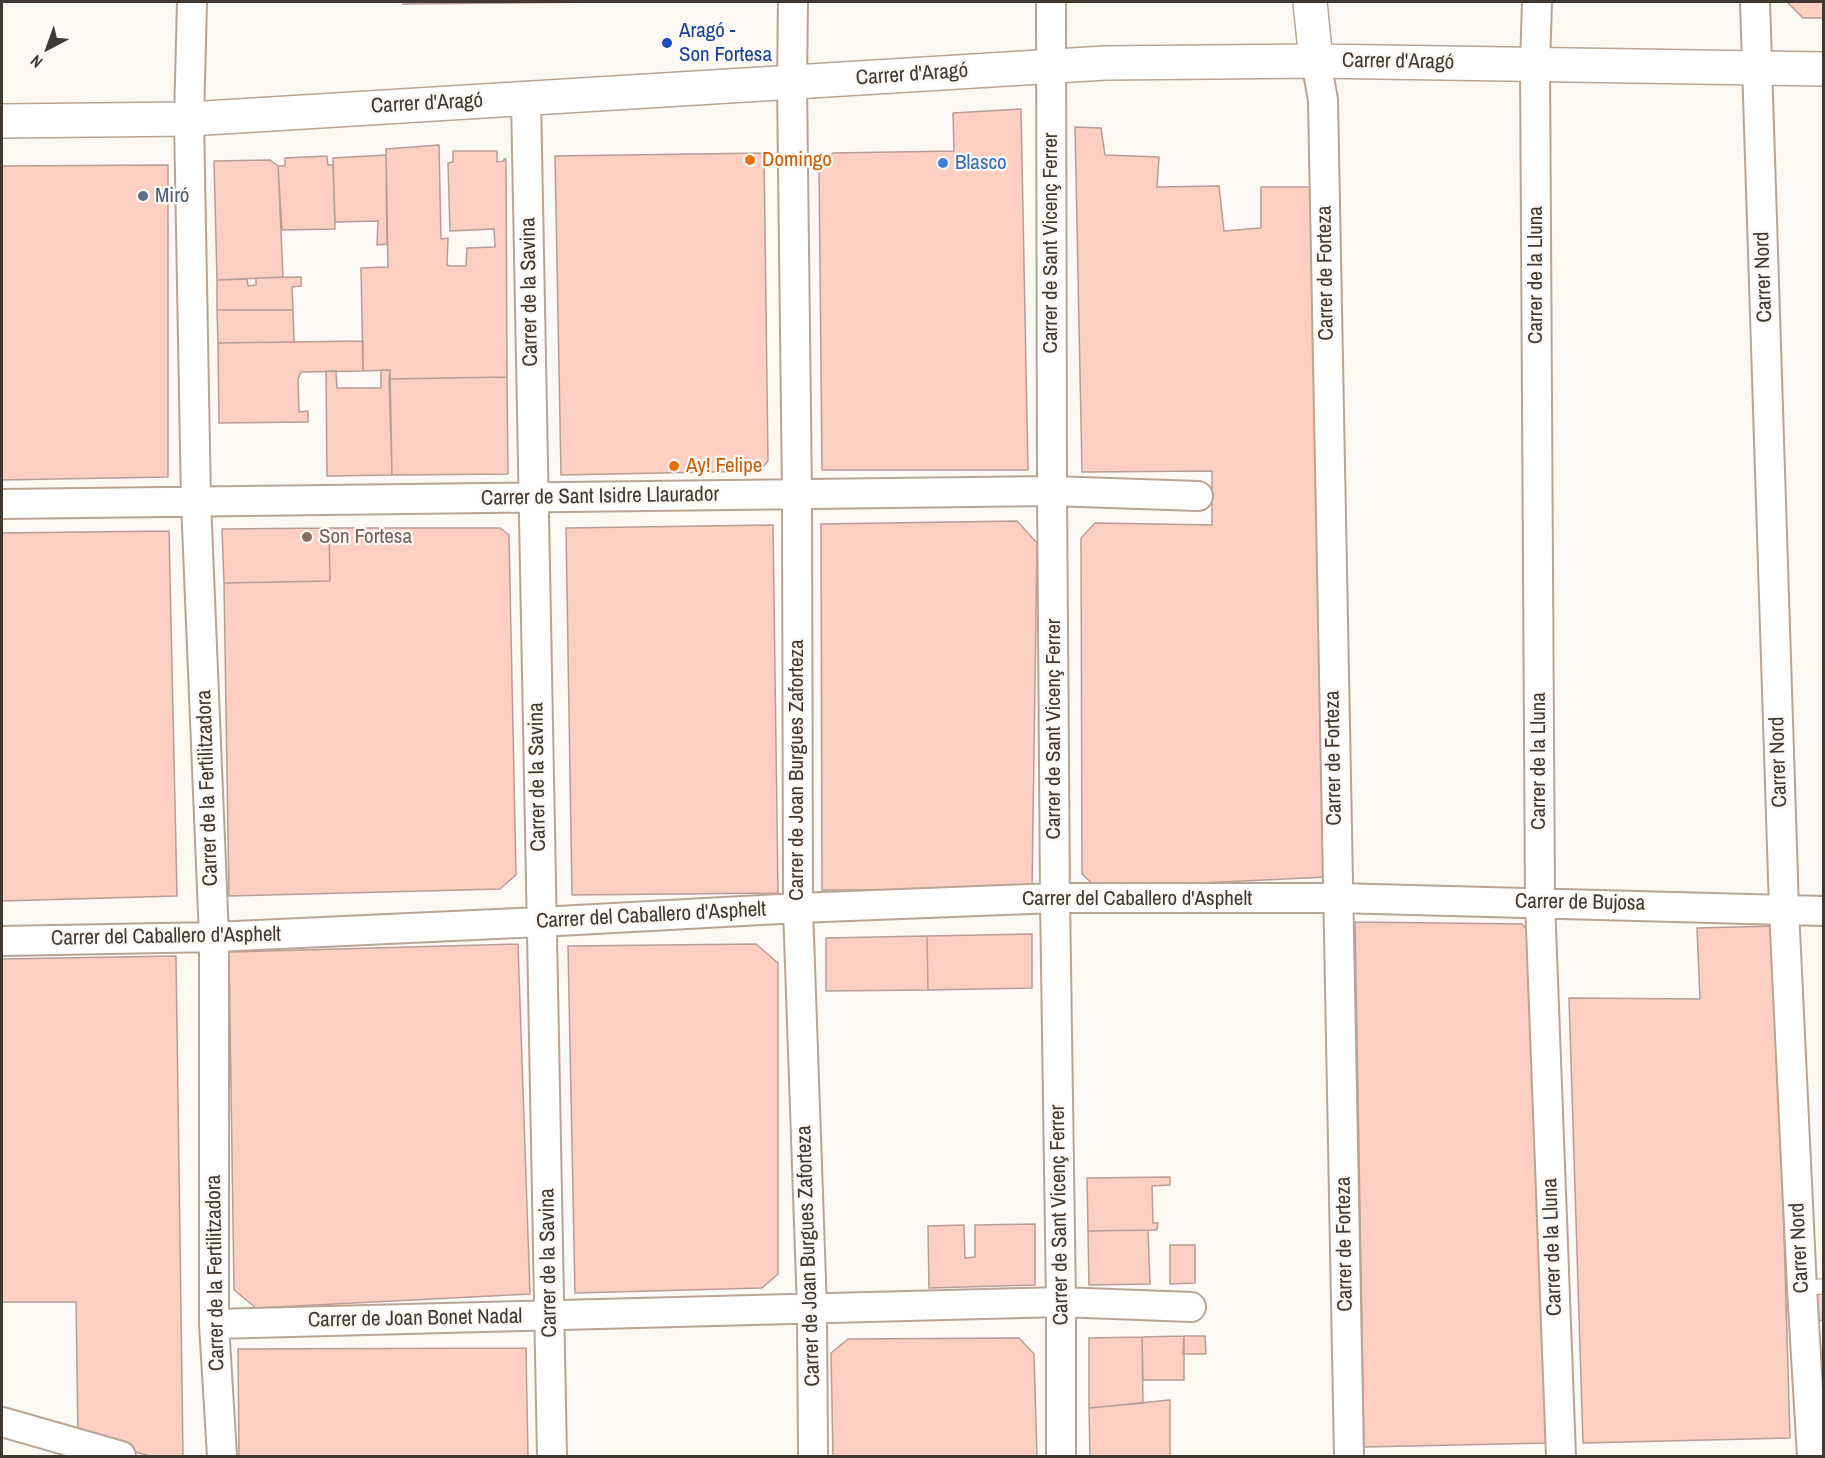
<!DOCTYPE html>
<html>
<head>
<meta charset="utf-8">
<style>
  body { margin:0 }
  #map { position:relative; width:1825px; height:1458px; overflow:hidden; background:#fcf8f4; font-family:"Archivo Narrow",sans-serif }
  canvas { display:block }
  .frame { position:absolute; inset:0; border:3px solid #413931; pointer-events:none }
  .north { position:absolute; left:18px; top:18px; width:60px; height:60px; -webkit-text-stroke:4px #fcf8f4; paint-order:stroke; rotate:221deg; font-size:16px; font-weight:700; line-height:24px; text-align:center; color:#413931 }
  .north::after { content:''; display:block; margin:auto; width:21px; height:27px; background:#413931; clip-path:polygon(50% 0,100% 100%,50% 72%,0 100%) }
</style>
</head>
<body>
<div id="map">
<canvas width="1825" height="1458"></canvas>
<div class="frame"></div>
<div class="north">N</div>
</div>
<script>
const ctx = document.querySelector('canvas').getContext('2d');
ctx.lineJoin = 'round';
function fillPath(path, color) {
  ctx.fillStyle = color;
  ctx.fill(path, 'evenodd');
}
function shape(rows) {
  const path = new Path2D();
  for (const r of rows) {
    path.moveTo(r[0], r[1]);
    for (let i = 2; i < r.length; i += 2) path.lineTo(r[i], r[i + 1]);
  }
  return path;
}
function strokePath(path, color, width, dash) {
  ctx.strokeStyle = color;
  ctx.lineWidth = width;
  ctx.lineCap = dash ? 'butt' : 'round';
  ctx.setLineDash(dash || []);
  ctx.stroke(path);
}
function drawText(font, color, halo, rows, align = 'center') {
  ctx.font = font + ' "Archivo Narrow",sans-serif';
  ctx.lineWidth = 4.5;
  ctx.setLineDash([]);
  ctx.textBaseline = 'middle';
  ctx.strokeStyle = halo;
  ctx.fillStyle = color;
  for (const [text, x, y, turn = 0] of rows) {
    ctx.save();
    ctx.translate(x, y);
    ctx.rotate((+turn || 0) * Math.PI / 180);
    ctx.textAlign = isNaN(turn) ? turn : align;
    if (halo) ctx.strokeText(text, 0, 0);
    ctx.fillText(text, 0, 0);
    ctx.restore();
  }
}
const building = shape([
  [403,2,607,2,403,4,403,2],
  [1787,2,1824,2,1824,18,1803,18,1787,2],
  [1021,109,1028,470,822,470,819,167,833,153,954,151,953,113,1021,109],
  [1075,127,1101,128,1105,155,1159,157,1157,187,1219,186,1224,231,1261,228,1261,187,1318,187,1327,877,1097,888,1082,874,1081,538,1095,523,1212,525,1212,471,1082,472,1075,127],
  [439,145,441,239,448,238,447,265,450,266,466,266,467,248,495,247,494,229,450,231,448,163,453,162,453,151,497,151,497,162,504,161,504,159,506,159,507,377,389,379,390,370,363,371,361,268,388,267,386,149,439,145],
  [764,153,768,461,759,471,561,475,555,156,764,153],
  [386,155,387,244,377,245,378,221,335,222,333,158,386,155],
  [327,156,328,165,333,165,335,229,282,230,278,166,285,166,285,158,327,156],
  [270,160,278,166,283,277,217,280,214,161,270,160],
  [168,165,168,477,2,480,2,166,168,165],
  [301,277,301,286,292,287,293,310,217,310,217,280,247,279,248,286,256,285,256,278,301,277],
  [217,310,293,310,294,342,218,343,217,310],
  [363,341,363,371,301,372,298,379,299,412,308,411,308,422,219,423,218,343,363,341],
  [381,370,390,370,392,475,327,476,326,371,336,371,337,388,381,388,381,370],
  [507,377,508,474,392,475,389,379,507,377],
  [1017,521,1037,543,1032,890,822,890,821,524,1017,521],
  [773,525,778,893,572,895,566,528,773,525],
  [329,528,500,528,509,535,516,875,500,889,229,896,224,583,330,581,329,528],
  [329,528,330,581,224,583,222,529,329,528],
  [169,531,177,896,2,901,2,533,169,531],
  [1355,922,1522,924,1535,938,1547,1443,1364,1447,1355,922],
  [1775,926,1790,1438,1583,1443,1569,998,1700,999,1697,928,1775,926],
  [1032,934,1032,988,928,990,927,936,1032,934],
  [927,936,928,990,826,991,826,938,927,936],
  [518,944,530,1294,256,1308,234,1290,229,952,518,944],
  [756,944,778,963,778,1274,762,1288,575,1293,568,946,756,944],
  [176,956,183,1456,149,1456,78,1434,76,1302,2,1302,2,959,176,956],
  [1170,1177,1170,1185,1152,1186,1153,1223,1158,1223,1157,1230,1088,1231,1087,1178,1170,1177],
  [1035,1224,1035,1285,929,1288,928,1226,964,1225,965,1258,975,1257,975,1225,1035,1224],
  [1148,1230,1150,1284,1089,1285,1088,1231,1148,1230],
  [1170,1245,1195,1245,1195,1283,1170,1284,1170,1245],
  [1824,1288,1824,1320,1815,1321,1814,1289,1824,1288],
  [1184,1336,1184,1380,1143,1380,1142,1337,1184,1336],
  [1184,1336,1205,1336,1206,1354,1183,1354,1184,1336],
  [1142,1337,1143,1403,1089,1408,1089,1338,1142,1337],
  [1019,1338,1034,1354,1037,1456,833,1456,831,1353,848,1339,1019,1338],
  [526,1348,528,1456,239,1456,238,1349,526,1348],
  [1170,1400,1170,1456,1090,1456,1089,1408,1170,1400]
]);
fillPath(building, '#fdcfc3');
strokePath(building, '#b89d96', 1.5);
const lane = shape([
  [1802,1289,1824,1286]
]);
const street = shape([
  [192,2,189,119,196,502,214,937,214,1324,222,1456],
  [793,2,792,83,797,495,798,908,812,1309,813,1456],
  [1051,2,1052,491,1055,898,1061,1302,1061,1456],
  [1537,2,1535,65,1540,902,1561,1456],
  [1755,2,1784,909,1802,1289,1812,1456],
  [1316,61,1323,100,1349,1456],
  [526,98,552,1456],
  [2,504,1052,491,1198,496],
  [2,941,214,937,540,922,798,908,1055,898,1337,898,1824,911],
  [214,1324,1061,1302,1191,1307],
  [2,1422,121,1456]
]);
const secondary = shape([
  [1310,2,1316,61],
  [2,121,189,119,1105,63,1316,61,1824,69]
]);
strokePath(lane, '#b8a593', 16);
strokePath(street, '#b8a593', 32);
strokePath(secondary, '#b8a593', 36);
strokePath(lane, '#fff', 14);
strokePath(street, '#fff', 28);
strokePath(secondary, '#fff', 33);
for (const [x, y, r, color] of [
  [667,43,6,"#1a4fb4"],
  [750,160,6,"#e8710a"],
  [943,163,6,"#3f7fe0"],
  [143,196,6,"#5c6f8a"],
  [674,466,6,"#e8710a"],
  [307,537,6,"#8d6e63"]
]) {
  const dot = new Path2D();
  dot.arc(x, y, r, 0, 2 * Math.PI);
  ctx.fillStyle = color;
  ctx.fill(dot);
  strokePath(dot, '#fcf8f4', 2);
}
drawText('21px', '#164399', '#fcf8f4', [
  ["Aragó -",679,31],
  ["Son Fortesa",679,55]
], 'left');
drawText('21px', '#413931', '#fcf8f4', [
  ["Carrer d'Aragó",1398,62,1],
  ["Carrer d'Aragó",912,75,-4],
  ["Carrer d'Aragó",427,104,-3],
  ["Carrer de Sant Vicenç Ferrer",1051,243,-90],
  ["Carrer de Forteza",1326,273,-91],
  ["Carrer de la Lluna",1536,275,-90],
  ["Carrer Nord",1764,277,-92],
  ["Carrer de la Savina",530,292,-91],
  ["Carrer de Sant Isidre Llaurador",600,497,-1],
  ["Carrer de Sant Vicenç Ferrer",1054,729,-90],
  ["Carrer de Forteza",1334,758,-91],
  ["Carrer de la Lluna",1539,761,-90],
  ["Carrer Nord",1779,762,-92],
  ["Carrer de Joan Burgues Zaforteza",797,770,-90],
  ["Carrer de la Savina",538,777,-91],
  ["Carrer de la Fertilitzadora",208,788,-92],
  ["Carrer del Caballero d'Asphelt",1137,899],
  ["Carrer de Bujosa",1580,903,1],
  ["Carrer del Caballero d'Asphelt",651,916,-3],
  ["Carrer del Caballero d'Asphelt",166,937,-1],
  ["Carrer de Sant Vicenç Ferrer",1060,1215,-91],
  ["Carrer de Forteza",1345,1244,-91],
  ["Carrer de la Lluna",1553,1247,-92],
  ["Carrer Nord",1800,1248,-93],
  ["Carrer de Joan Burgues Zaforteza",809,1256,-92],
  ["Carrer de la Savina",549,1263,-91],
  ["Carrer de la Fertilitzadora",216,1273,-91],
  ["Carrer de Joan Bonet Nadal",415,1319,-1]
]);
drawText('21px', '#c56008', '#fcf8f4', [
  ["Domingo",762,160],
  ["Ay! Felipe",686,466]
], 'left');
drawText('21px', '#366cbe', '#fcf8f4', [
  ["Blasco",955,163]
], 'left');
drawText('21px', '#4e5e75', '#fcf8f4', [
  ["Miró",155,196]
], 'left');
drawText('21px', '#785e54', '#fcf8f4', [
  ["Son Fortesa",319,537]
], 'left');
</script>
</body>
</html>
